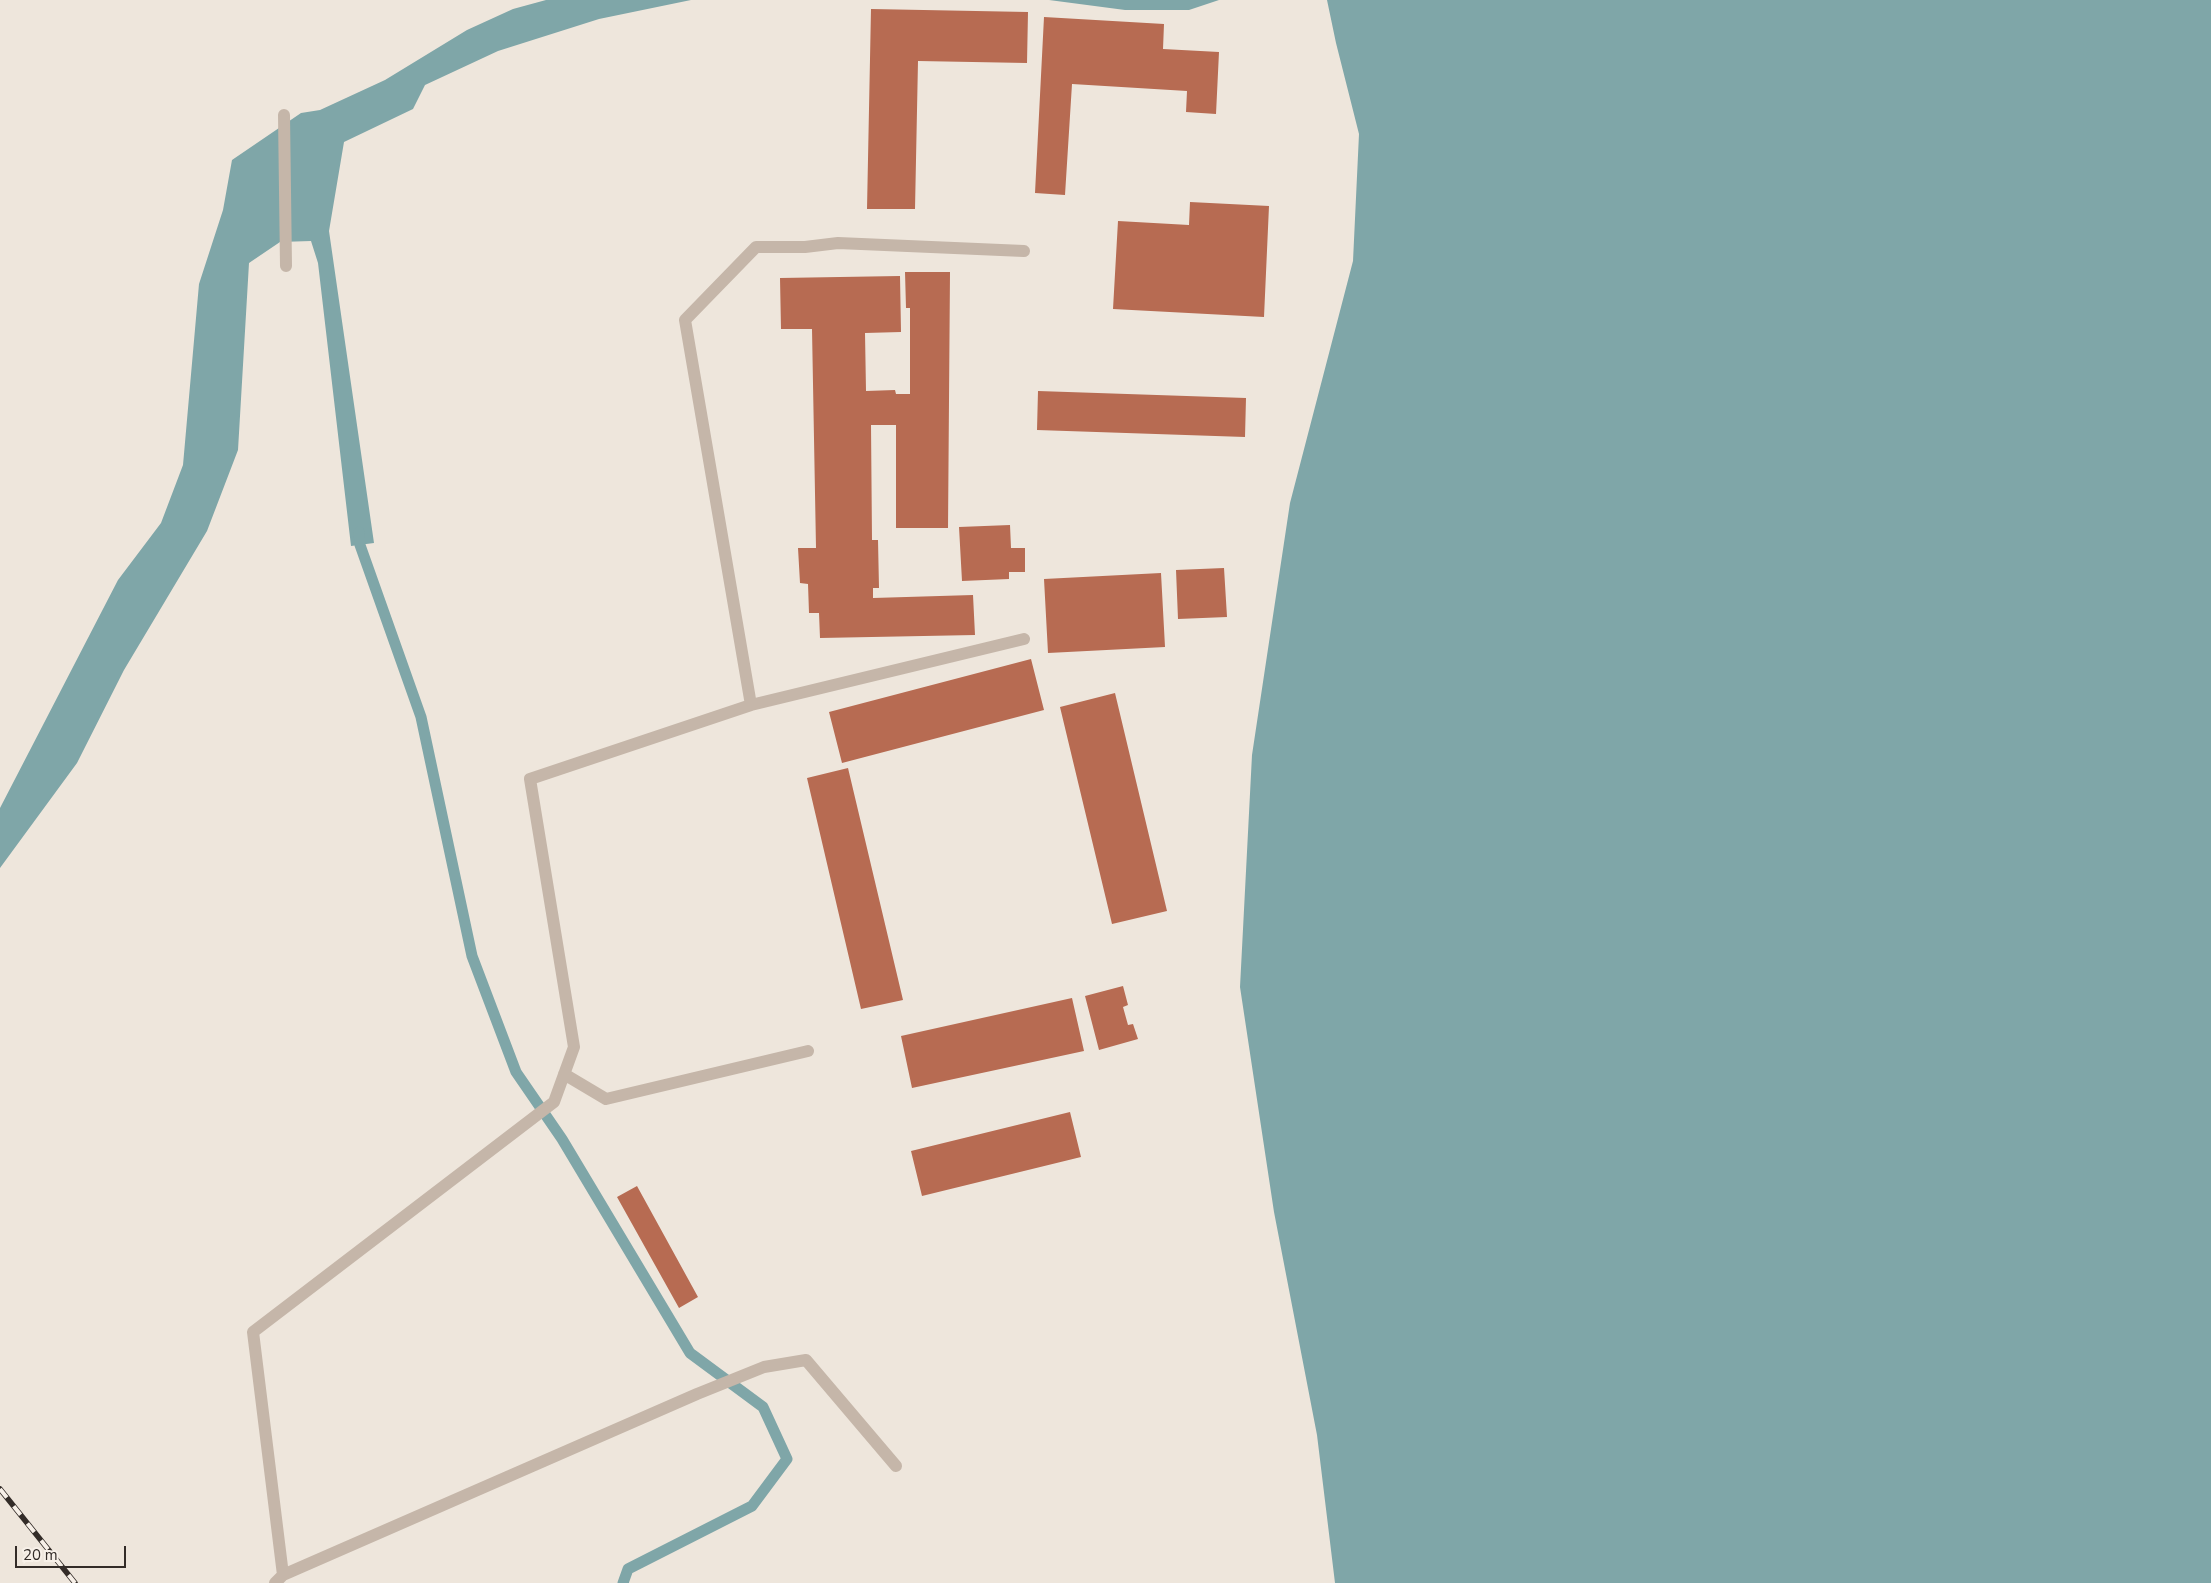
<!DOCTYPE html>
<html>
<head>
<meta charset="utf-8">
<style>
  body { margin:0 }
  #map { position:relative; width:2211px; height:1583px; overflow:hidden; background:#eee6dc; font-family:"Nunito Sans",sans-serif }
  canvas { display:block }
  .scale { position:absolute; left:15px; top:1546px; width:111px; height:22px; box-sizing:border-box; border:2px solid #332c28; border-top:0; padding-left:6px; font-size:15px; line-height:18px; white-space:nowrap; color:#332c28; -webkit-text-stroke:4px #f7f0e8; paint-order:stroke }
</style>
</head>
<body>
<div id="map">
<canvas width="2211" height="1583"></canvas>
<div class="scale">20 m</div>
</div>
<script>
const ctx = document.querySelector('canvas').getContext('2d');
ctx.lineJoin = 'round';
function fillPath(path, color) {
  ctx.fillStyle = color;
  ctx.fill(path, 'evenodd');
}
function shape(rows) {
  const path = new Path2D();
  for (const r of rows) {
    path.moveTo(r[0], r[1]);
    for (let i = 2; i < r.length; i += 2) path.lineTo(r[i], r[i + 1]);
  }
  return path;
}
function strokePath(path, color, width, dash) {
  ctx.strokeStyle = color;
  ctx.lineWidth = width;
  ctx.lineCap = dash ? 'butt' : 'round';
  ctx.setLineDash(dash || []);
  ctx.stroke(path);
}
fillPath(shape([
  [546,0,691,0,599,19,498,51,425,85,413,109,344,142,329,231,374,543,351,546,318,263,311,241,280,242,249,263,238,450,207,531,124,670,77,763,0,868,0,808,118,580,161,523,183,465,199,284,223,210,232,160,301,113,320,110,385,80,467,30,513,9],
  [1049,0,1219,0,1189,10,1125,10],
  [1327,0,2211,0,2211,1583,1335,1583,1317,1435,1274,1212,1240,987,1252,755,1290,503,1353,261,1359,134,1336,43]
]), '#7fa6a8');
strokePath(shape([
  [359,532,360,545,421,717,472,956,516,1072,562,1139,690,1353,763,1407,787,1459,752,1506,628,1569,623,1583]
]), '#7fa6a8', 11);
fillPath(shape([
  [871,9,1028,12,1027,63,918,61,915,209,867,209],
  [1044,17,1164,24,1163,49,1219,52,1216,114,1186,112,1187,91,1072,84,1065,195,1035,193],
  [1190,202,1269,206,1264,317,1113,309,1118,221,1189,225],
  [905,272,950,272,948,528,896,528,896,425,871,425,872,540,878,540,879,588,873,588,873,598,973,595,975,635,820,638,819,613,809,613,808,584,800,583,798,548,816,548,812,329,781,329,780,278,900,276,901,332,865,333,866,391,895,390,896,394,910,394,910,308,906,308],
  [1038,391,1246,398,1245,437,1037,430],
  [1010,525,1011,548,1025,548,1025,572,1009,572,1009,579,962,581,959,527],
  [1224,568,1227,617,1178,619,1176,570],
  [1161,573,1165,647,1048,653,1044,579],
  [1031,659,1044,710,842,763,829,712],
  [1115,693,1167,911,1112,924,1060,707],
  [848,768,903,1000,861,1009,807,778],
  [1123,986,1128,1005,1123,1007,1128,1025,1133,1024,1138,1039,1099,1050,1085,996],
  [1072,998,1084,1051,912,1088,901,1036],
  [1070,1112,1081,1157,922,1196,911,1151],
  [637,1186,698,1297,679,1308,617,1197]
]), '#b76b52');
strokePath(shape([
  [284,115,286,266],
  [751,705,685,320,756,247,805,247,838,243,1024,251],
  [564,1074,606,1099,808,1051],
  [283,1575,697,1394,764,1367,806,1360,896,1466],
  [275,1583,283,1575,253,1332,554,1102,574,1047,530,779,751,705,1024,639]
]), '#c5b6a9', 12);
const rail = shape([
  [0,1489,75,1583]
]);
strokePath(rail, '#332c28', 5.5);
strokePath(rail, '#f7f0e8', 4, [11]);
</script>
</body>
</html>
